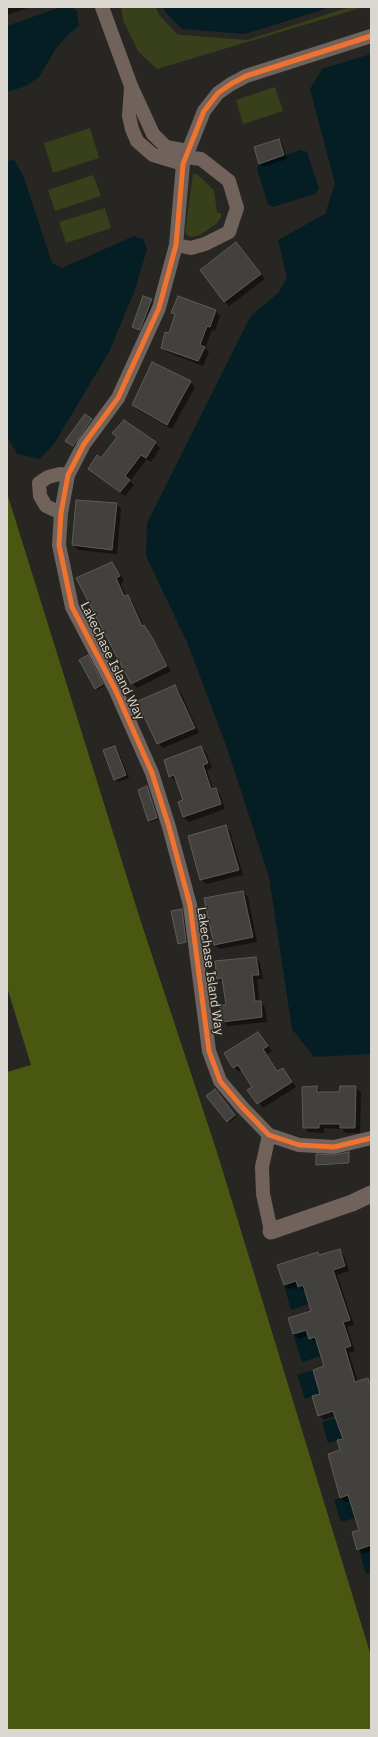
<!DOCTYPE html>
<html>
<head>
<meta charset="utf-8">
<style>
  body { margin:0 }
  #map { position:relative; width:378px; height:1737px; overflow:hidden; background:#282622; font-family:"IBM Plex Sans",sans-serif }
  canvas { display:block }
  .frame { position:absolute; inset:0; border:8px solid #dad7d1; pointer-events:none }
</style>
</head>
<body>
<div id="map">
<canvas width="378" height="1737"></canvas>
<div class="frame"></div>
</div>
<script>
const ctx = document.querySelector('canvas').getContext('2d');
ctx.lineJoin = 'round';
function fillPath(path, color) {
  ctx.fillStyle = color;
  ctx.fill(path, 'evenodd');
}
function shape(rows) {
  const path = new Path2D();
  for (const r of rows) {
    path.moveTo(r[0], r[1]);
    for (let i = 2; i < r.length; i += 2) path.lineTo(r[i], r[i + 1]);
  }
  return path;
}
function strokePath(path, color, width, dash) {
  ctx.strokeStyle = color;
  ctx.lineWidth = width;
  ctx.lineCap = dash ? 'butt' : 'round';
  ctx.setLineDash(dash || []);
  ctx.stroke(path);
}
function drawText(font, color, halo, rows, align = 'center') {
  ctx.font = font + ' "IBM Plex Sans",sans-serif';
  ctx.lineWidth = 3;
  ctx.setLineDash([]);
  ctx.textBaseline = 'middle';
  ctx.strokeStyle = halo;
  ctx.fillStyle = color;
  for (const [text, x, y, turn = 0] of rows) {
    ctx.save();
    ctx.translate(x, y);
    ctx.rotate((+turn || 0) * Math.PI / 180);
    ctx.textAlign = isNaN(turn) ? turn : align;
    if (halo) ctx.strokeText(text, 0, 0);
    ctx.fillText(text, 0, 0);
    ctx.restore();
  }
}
fillPath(shape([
  [121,7,156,7,159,15,177,34,181,35,247,40,350,7,364,7,157,69,138,51,123,20],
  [275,87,283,111,243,124,236,100],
  [90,128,99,158,53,173,44,143],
  [193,174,197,174,214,190,217,213,221,213,221,218,216,224,200,235,192,237,187,235,185,232],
  [93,175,101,196,55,211,48,190],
  [105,208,111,228,66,243,59,222]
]), '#38401b');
fillPath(shape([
  [7,493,140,919,216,1149,371,1656,371,1730,7,1730,7,1072,31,1065,7,987]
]), '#4a5711');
fillPath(shape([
  [61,7,72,7,77,11,79,26,70,33,57,47,39,77,26,86,7,92,7,26],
  [163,7,331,7,245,34,182,29,165,12],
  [371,54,371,1054,314,1057,292,1029,269,877,227,748,187,642,146,556,147,523,250,317,279,292,287,278,278,240,325,214,335,184,310,89,322,69],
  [300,150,307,152,319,188,315,194,273,207,268,204,257,169,259,164],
  [14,160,23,175,52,263,62,268,134,236,143,239,147,249,135,290,109,352,54,444,39,459,17,454,7,436,7,161],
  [296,1281,298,1287,303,1285,309,1304,291,1310,284,1285],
  [306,1330,315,1337,321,1356,302,1362,293,1334],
  [313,1370,320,1394,305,1399,297,1375],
  [336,1418,343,1439,328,1443,322,1422],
  [348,1495,355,1518,341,1522,334,1500],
  [370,1545,371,1573,366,1574,359,1549]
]), '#041e24');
fillPath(shape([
  [7,7,30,7,7,15],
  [279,140,282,143,287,159,263,167,260,163],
  [241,248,265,279,229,306,224,301],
  [143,297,153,302,141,330,133,327],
  [216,311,220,316,215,331,212,330,205,348,209,352,203,366,167,352,162,347,169,334,175,316,172,313],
  [190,382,195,387,172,429,138,410,133,405],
  [91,420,93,421,75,447,68,442],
  [155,443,160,448,151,462,147,459,130,481,134,485,125,496,89,469,102,459],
  [117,504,121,509,117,554,78,550,73,545],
  [112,563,116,568,124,581,121,584,126,596,132,601,145,628,157,645,171,671,137,688,132,683],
  [89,658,104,686,97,690,95,688],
  [175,687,180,691,199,733,163,748,158,743,143,712,138,712,133,707],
  [115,747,118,750,129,778,118,782,115,779],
  [201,747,206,752,212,768,207,770,213,789,216,789,220,794,225,809,189,822,184,817,179,803,184,801,177,780,175,781,170,776],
  [147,787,158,820,150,822,139,790],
  [226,826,230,831,243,875,206,884,201,879],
  [243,892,248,897,257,942,219,949,214,944],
  [182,910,187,941,179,943],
  [256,958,260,963,263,979,257,979,259,1002,265,1007,267,1022,228,1026,223,1021,227,1006,224,983,218,979],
  [258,1033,272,1051,267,1054,278,1072,283,1069,296,1087,263,1108,249,1090,253,1088,242,1070,239,1072,234,1067],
  [356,1087,361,1092,360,1133,346,1133,342,1129,324,1128,324,1133,309,1132,304,1128,317,1088,322,1093,340,1093],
  [216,1092,236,1117,229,1123,227,1121],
  [349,1154,350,1164,319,1165,317,1164,334,1156],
  [339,1250,344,1255,349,1271,337,1275,354,1325,347,1327,355,1351,349,1353,358,1382,368,1380,371,1383,371,1551,363,1554,358,1549,360,1531,351,1501,345,1502,341,1497,342,1450,344,1439,336,1416,324,1420,319,1415,325,1367,317,1342,315,1343,309,1335,299,1339,294,1334,289,1319,313,1311,306,1290,303,1291,299,1287,289,1289,284,1285,318,1254,320,1256],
  [311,1328,311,1329,296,1335,296,1332]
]), '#0007');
const building = shape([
  [279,139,284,155,259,164,254,147,279,139],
  [236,242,261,274,224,302,200,270,236,242],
  [143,296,152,299,140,330,132,327,143,296],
  [178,296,216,310,210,327,207,326,200,345,205,347,198,361,161,348,165,332,169,333,175,314,171,313,178,296],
  [152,362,191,381,167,425,132,405,152,362],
  [85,414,92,419,73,446,65,441,85,414],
  [124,420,156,442,146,458,141,455,125,476,130,480,120,492,88,469,97,455,101,458,117,437,112,433,124,420],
  [76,500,117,503,112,550,72,545,76,500],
  [112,562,120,576,116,578,124,596,128,595,142,626,144,625,153,639,167,666,131,684,76,578,112,562],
  [88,655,103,684,95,689,79,660,88,655],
  [175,685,195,728,157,744,140,708,133,708,131,704,175,685],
  [115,746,126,775,114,780,103,750,115,746],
  [201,746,208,763,203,765,211,789,216,788,221,804,183,817,178,802,183,800,174,775,169,777,164,760,201,746],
  [147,786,157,818,148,821,138,790,147,786],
  [226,825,239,870,200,880,188,836,226,825],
  [243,891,253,937,214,945,204,898,243,891],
  [182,909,186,942,178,944,171,911,182,909],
  [256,957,259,975,252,975,255,1001,261,1001,262,1017,222,1022,220,1005,226,1005,222,978,217,979,215,961,256,957],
  [258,1032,268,1046,263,1049,277,1071,283,1068,292,1082,257,1104,247,1090,252,1087,238,1065,233,1068,224,1053,258,1032],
  [317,1086,317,1092,339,1092,340,1086,356,1086,355,1128,340,1128,340,1124,319,1124,319,1128,303,1128,302,1087,317,1086],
  [215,1089,235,1115,227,1122,206,1096,215,1089],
  [349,1152,349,1163,316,1165,316,1154,334,1155,349,1152],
  [340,1249,345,1266,333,1270,350,1320,343,1322,351,1346,345,1348,355,1382,368,1378,371,1388,371,1545,357,1550,352,1532,359,1530,348,1495,340,1498,328,1454,340,1450,337,1440,343,1439,333,1411,318,1416,312,1396,320,1394,313,1370,324,1366,315,1337,309,1339,306,1330,293,1334,288,1318,311,1311,303,1285,298,1287,296,1281,284,1285,277,1265,318,1252,319,1255,340,1249]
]);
fillPath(building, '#43413d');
strokePath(building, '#5e5c58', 1);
strokePath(shape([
  [102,7,131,86,153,134,166,147,188,151],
  [371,36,246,76,231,84,218,93,204,111,183,164,176,245,159,308,118,398,84,444,68,475,61,513,59,545,72,607,115,689,152,773,169,827,190,905,209,1051,220,1081,242,1107,269,1135,299,1145,334,1147,371,1138],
  [131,87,129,116,132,129,137,141,153,155,183,164],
  [176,245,191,248,205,244,229,232,237,208,229,181,201,159,186,157],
  [61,513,46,506,40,496,39,483,48,477,60,474,68,475],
  [269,1135,262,1167,263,1194,271,1231]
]), '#71625b', 14);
strokePath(shape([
  [271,1231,352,1203,371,1194]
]), '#71625b', 17);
strokePath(shape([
  [371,36,246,76,231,84,218,93,204,111,183,164,176,245,159,308,118,398,84,444,68,475,61,513,59,545,72,607,115,689,152,773,169,827,190,905,209,1051,220,1081,242,1107,269,1135,299,1145,334,1147,371,1138]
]), '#ef722f', 5);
drawText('13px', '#dad7d1', '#2c271e', [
  ["Lakechase Island Way",112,661,64],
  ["Lakechase Island Way",210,971,82]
]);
</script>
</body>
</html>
